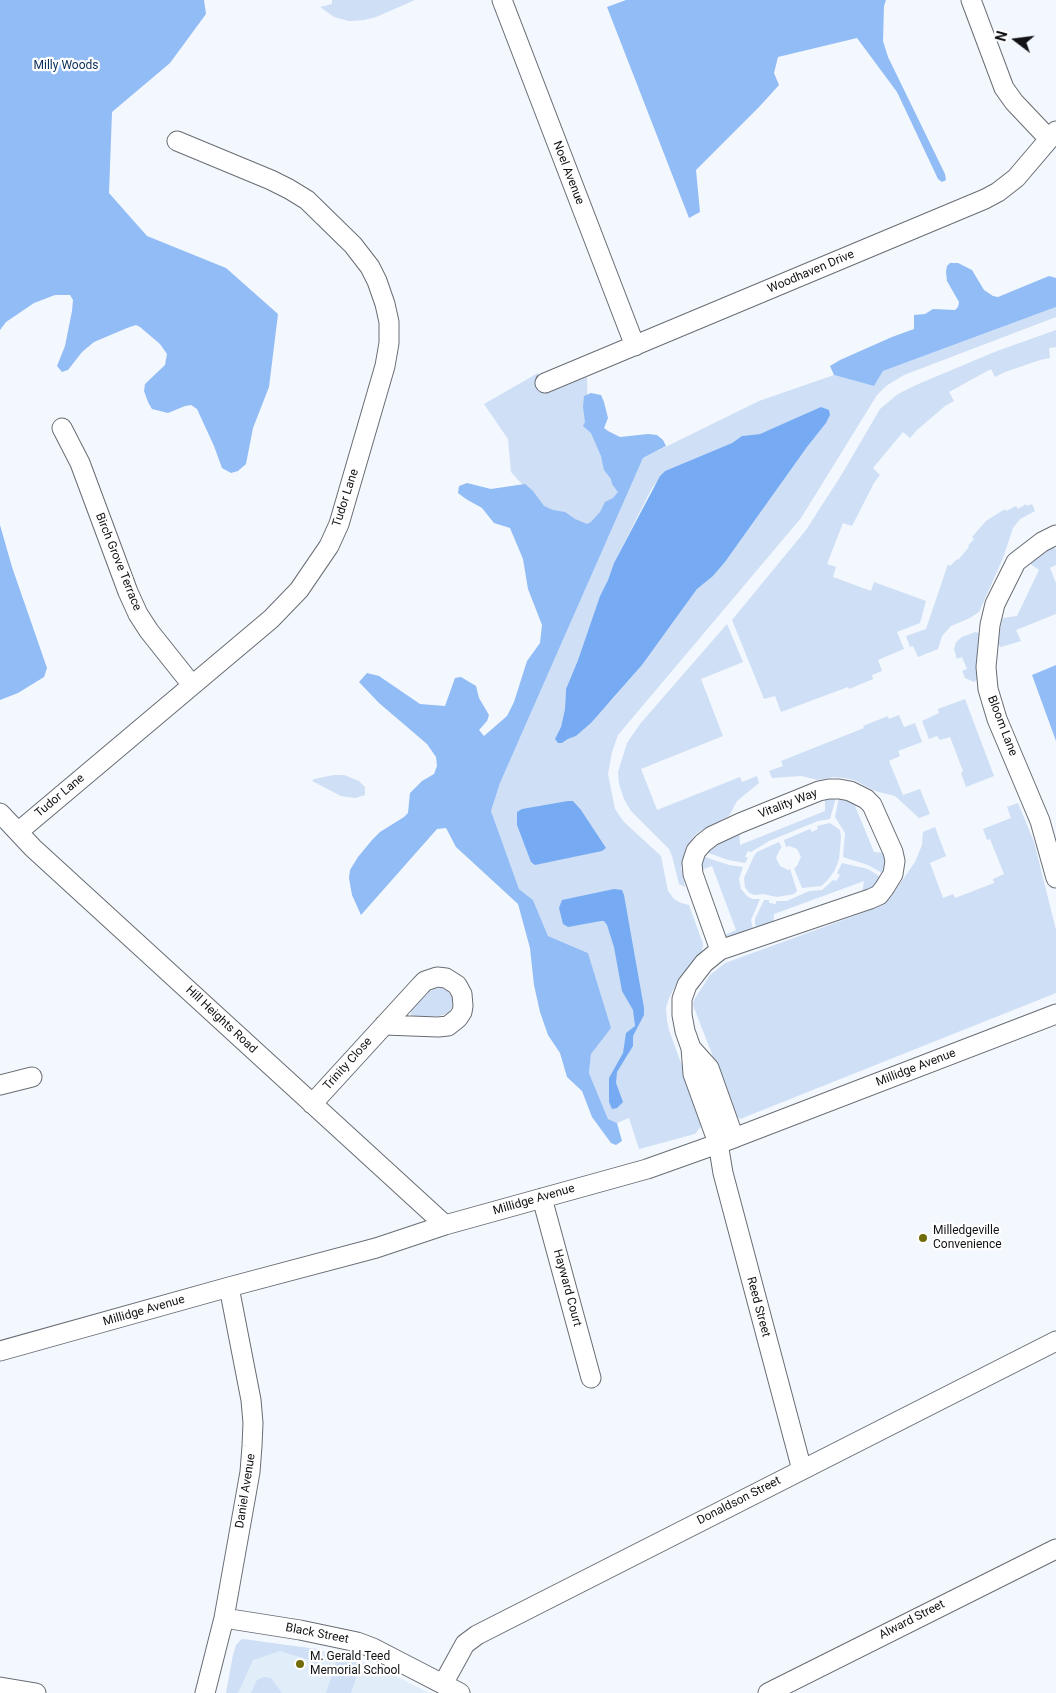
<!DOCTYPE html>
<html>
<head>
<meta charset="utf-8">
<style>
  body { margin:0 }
  #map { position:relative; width:1056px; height:1693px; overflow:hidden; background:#f3f7fe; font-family:Roboto,sans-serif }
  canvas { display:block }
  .north { position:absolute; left:991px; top:15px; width:50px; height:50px; -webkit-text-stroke:4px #fff; paint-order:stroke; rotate:285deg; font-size:14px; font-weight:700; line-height:20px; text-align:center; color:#111215 }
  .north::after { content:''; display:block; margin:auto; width:18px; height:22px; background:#111215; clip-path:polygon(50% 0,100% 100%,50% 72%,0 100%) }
</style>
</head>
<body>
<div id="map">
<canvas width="1056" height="1693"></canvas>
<div class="north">N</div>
</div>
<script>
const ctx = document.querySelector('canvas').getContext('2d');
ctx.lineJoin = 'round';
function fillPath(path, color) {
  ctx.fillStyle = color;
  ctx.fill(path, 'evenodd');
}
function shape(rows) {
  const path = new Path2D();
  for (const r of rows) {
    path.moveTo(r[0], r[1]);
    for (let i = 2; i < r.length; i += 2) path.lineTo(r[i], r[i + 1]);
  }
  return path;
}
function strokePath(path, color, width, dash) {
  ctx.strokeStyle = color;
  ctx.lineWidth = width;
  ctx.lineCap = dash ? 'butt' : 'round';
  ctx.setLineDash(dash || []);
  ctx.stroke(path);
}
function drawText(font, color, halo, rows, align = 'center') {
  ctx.font = font + ' Roboto,sans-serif';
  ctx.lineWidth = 4.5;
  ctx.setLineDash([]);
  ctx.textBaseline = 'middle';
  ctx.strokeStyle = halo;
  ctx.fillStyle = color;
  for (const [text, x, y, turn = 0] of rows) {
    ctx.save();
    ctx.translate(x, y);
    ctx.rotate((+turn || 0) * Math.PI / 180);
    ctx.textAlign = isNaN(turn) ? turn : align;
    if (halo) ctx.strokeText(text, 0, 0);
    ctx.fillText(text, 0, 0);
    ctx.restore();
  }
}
fillPath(shape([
  [245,1639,341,1654,382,1669,429,1693,226,1693,236,1645,239,1641]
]), '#e2edfa');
fillPath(shape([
  [332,0,415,0,376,17,364,20,349,21,334,17,320,7,332,4],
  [1056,307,1056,317,904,375,886,386,877,395,801,518,618,735,612,752,608,774,615,809,624,822,661,856,668,891,674,899,681,903,689,905,703,944,702,951,699,957,677,983,669,998,666,1008,667,1020,669,1030,703,1124,695,1134,639,1149,629,1118,617,1123,608,1119,589,1073,591,1054,610,1028,588,953,548,936,533,900,519,889,491,811,500,783,643,458,759,401,834,375,874,386,883,371],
  [814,410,826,423,807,447,725,562,713,576,697,589,642,665,611,701,601,710,591,723,576,736,568,739,562,743,561,727,565,709,566,689,578,660,600,596,608,580,614,563,652,488,665,471,732,443,742,436,760,434,802,417],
  [1056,330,1056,347,1049,348,1050,358,1040,360,1005,372,995,377,991,369,949,392,954,401,945,406,917,430,910,438,903,432,873,468,880,475,874,483,852,526,843,523,827,564,836,567,833,577,871,591,874,582,926,601,920,623,897,632,904,649,878,660,882,671,872,675,873,679,849,689,848,687,781,712,775,696,764,699,732,620,806,530,842,474,880,409,898,394,916,385,997,351],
  [538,373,548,393,587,377,588,424,620,494,588,527,544,509,511,472,508,439,484,404],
  [1026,504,1027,506,1032,504,1035,511,1020,519,1013,528,1003,558,979,612,970,618,951,626,942,636,938,649,918,657,913,646,910,647,906,636,926,629,948,564,950,566,957,559,958,560,969,547,968,546,974,539,972,537,986,521,1005,509,1006,511,1016,506,1018,509],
  [1050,546,1056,549,1056,565,1050,568,1056,583,1056,614,1016,630,1021,641,1001,647,997,644,997,640,1003,618,1017,616,1039,570,1029,563],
  [727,624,743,662,701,679,723,736,641,769,657,810,740,777,742,782,757,776,759,783,737,801,729,816,700,831,694,836,686,848,681,868,685,887,679,884,672,856,669,849,631,811,624,799,619,784,618,772,627,743,640,724],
  [975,632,979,633,980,636,978,679,974,682,965,678,962,671,967,669,962,657,957,659,954,649,956,642,962,637],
  [965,699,994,776,966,787,961,773,963,771,950,737,940,740,937,736,929,739,922,721,939,713,938,709],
  [899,715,904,727,915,723,922,742,898,751,900,756,889,761,903,795,920,789,930,814,919,818,895,796,875,791,854,780,844,778,834,777,818,780,801,776,772,778,769,771,783,766,781,761,864,728,863,726,888,716,889,719],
  [334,775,344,775,359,781,365,787,365,795,355,798,341,796,312,781,314,779],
  [825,797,836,797,830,819,818,821,769,841,751,852,748,851,745,857,748,858,745,863,728,860,706,852,710,846,739,829,740,845,825,811],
  [839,797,863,804,855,806,874,852,884,853,886,858,884,874,868,865,843,857,845,833,835,817],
  [1018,803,1034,842,1056,930,1056,993,745,1117,741,1119,736,1116,693,1005,694,1000,710,975,725,963,868,911,884,902,895,891,915,862,922,845,923,832,935,827,946,856,930,863,943,898,953,894,955,898,994,883,993,879,1004,874,990,839,987,840,983,829,1011,818,1007,807],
  [830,823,840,830,841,837,839,859,835,870,827,881,821,886,802,888,794,868,797,866,801,857,797,849,789,846,786,847,784,840,810,829,812,832,818,829,817,826],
  [779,842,782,848,780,849,776,858,780,866,788,870,790,869,797,891,794,894,777,897,763,894,755,895,749,893,745,887,744,878,754,856,757,852],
  [702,856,729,865,743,867,739,879,741,889,748,897,753,899,760,899,751,920,754,934,728,940,725,935,736,930,712,866,701,870],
  [842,863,868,869,882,878,877,885,862,894,864,881,774,914,773,927,759,932,755,925,755,919,764,900,769,900,769,903,776,904,776,901,787,901,809,891,822,890,833,880,836,881,840,875,837,873],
  [441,988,447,990,452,997,452,1007,448,1013,439,1016,415,1016,411,1015,411,1011,429,992,434,989],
  [242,1639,317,1649,321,1656,319,1668,315,1671,306,1669,313,1666,309,1660,280,1651,253,1660,238,1693,226,1693,233,1655,236,1645],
  [338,1656,361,1663,351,1693,326,1693],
  [264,1677,271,1678,282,1693,251,1693,257,1680]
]), '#cedff6');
fillPath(shape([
  [0,0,204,0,206,14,170,63,112,112,109,193,147,236,226,268,278,314,269,387,253,428,246,464,238,471,231,473,222,468,214,446,197,409,191,405,185,406,168,413,152,409,148,402,144,391,145,384,165,365,167,354,160,344,140,327,136,325,127,328,94,342,82,352,68,370,62,372,57,366,65,346,72,311,73,300,70,295,55,295,34,303,6,322,0,330],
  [626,0,886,0,884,6,883,41,888,57,945,174,946,180,942,182,938,179,897,92,857,38,778,57,774,73,779,85,760,106,696,170,700,212,689,218,607,7],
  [950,263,958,263,972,270,984,290,993,296,998,297,1049,276,1056,278,1056,307,883,371,874,386,834,375,830,366,840,360,892,337,914,329,914,315,925,314,933,309,955,310,958,307,959,302,947,281,946,272,947,266],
  [591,393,601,395,604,402,608,418,604,428,608,431,620,437,648,434,657,435,663,440,666,446,643,458,500,783,491,811,519,889,533,900,548,936,588,953,611,1028,591,1054,589,1073,608,1119,617,1123,622,1141,616,1145,611,1143,592,1117,582,1091,567,1077,560,1053,548,1035,540,1012,534,985,530,948,518,904,456,847,446,828,437,829,361,915,352,895,349,878,350,870,358,857,372,840,380,832,404,817,408,813,410,793,422,781,434,774,437,766,436,757,427,744,379,703,359,682,367,673,379,676,420,704,445,706,455,678,461,677,476,686,479,698,489,715,487,721,479,730,484,736,507,716,514,702,527,661,540,643,542,625,528,589,523,559,510,528,494,523,482,508,466,499,458,493,459,486,467,483,491,489,525,484,533,491,544,506,553,510,565,512,575,519,587,524,591,522,600,512,605,502,613,498,618,492,612,484,611,479,604,470,601,456,591,433,583,426,585,422,583,407,584,396],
  [0,525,12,567,47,668,44,677,18,693,0,700],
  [1056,665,1056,741,1032,675]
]), '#91bcf6');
fillPath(shape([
  [821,407,829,410,830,415,826,423,807,447,725,562,713,576,697,589,642,665,591,723,576,736,568,739,562,743,558,743,555,739,561,727,565,709,566,689,578,660,600,596,608,580,614,563,660,476,665,471,732,443,742,436,760,434],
  [568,801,573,801,581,810,606,848,602,851,535,865,531,862,517,825,517,812,522,809],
  [614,889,622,890,624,895,644,1008,644,1015,633,1036,633,1046,617,1072,616,1083,623,1102,617,1108,612,1109,609,1102,609,1078,623,1053,626,1033,635,1026,633,1010,622,991,614,947,607,925,604,921,601,921,568,927,563,924,559,908,562,900]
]), '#76abf3');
const minor = shape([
  [502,0,635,346],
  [971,0,1004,88,1014,102,1049,139],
  [545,383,985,199,998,192,1016,178,1056,131],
  [62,428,80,463,128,592,138,614,149,631,192,685],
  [1056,535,1042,542,1016,562,995,604,990,625,986,667,988,689,997,719,1040,821,1056,878],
  [0,813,33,848,445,1225],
  [18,832,271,619,299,590,329,546,339,524,385,366,389,343,389,322,385,304,377,281,370,267,353,245,307,200,289,189,271,180,177,141],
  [691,1048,685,1031,682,1015,682,999,687,985,704,963,720,950,870,899,879,895,885,887,893,874,895,861,893,852,872,805,866,799,850,791,839,789,829,789,819,791,740,823,712,836,703,843,696,851,692,863,693,874,720,950],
  [0,1085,32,1077],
  [312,1104,421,985,425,981,437,977,446,978,457,985,462,994,463,1006,462,1012,458,1018,448,1026,438,1027,384,1025],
  [734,1138,709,1068,691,1048,693,1074,718,1143,723,1173,802,1470],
  [542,1198,591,1378],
  [0,1351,229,1287,376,1248,445,1225,647,1169,734,1138,1056,1014],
  [224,1618,300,1630,357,1642,373,1648,460,1693],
  [443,1684,465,1644,477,1635,1056,1341],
  [0,1687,36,1693],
  [205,1693,224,1618,250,1472,252,1446,253,1423,251,1400,229,1287],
  [768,1693,1056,1549]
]);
strokePath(minor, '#686d74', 21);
strokePath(minor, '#fff', 19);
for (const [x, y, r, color] of [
  [923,1238,5,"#716c09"],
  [300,1664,5,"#716c09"]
]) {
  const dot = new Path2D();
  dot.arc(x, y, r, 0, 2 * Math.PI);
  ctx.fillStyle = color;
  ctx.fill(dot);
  strokePath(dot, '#fff', 2);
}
drawText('12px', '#092c59', '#fff', [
  ["Milly Woods",66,66]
]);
drawText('12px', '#111215', '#fff', [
  ["Noel Avenue",568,173,69],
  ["Woodhaven Drive",811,272,-23],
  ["Tudor Lane",346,498,-72],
  ["Birch Grove Terrace",118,562,68],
  ["Bloom Lane",1002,726,69],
  ["Tudor Lane",60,796,-40],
  ["Vitality Way",788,804,-21],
  ["Hill Heights Road",221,1020,43],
  ["Trinity Close",348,1064,-48],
  ["Millidge Avenue",916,1068,-21],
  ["Millidge Avenue",534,1200,-16],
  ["Hayward Court",567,1288,75],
  ["Reed Street",758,1307,75],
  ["Millidge Avenue",144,1311,-16],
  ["Daniel Avenue",246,1491,-81],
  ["Donaldson Street",739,1501,-27],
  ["Alward Street",912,1620,-27],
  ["Black Street",317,1634,11]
]);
drawText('12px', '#111215', '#fff', [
  ["Milledgeville",933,1231],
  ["Convenience",933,1245],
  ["M. Gerald Teed",310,1657],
  ["Memorial School",310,1671]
], 'left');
</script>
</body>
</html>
